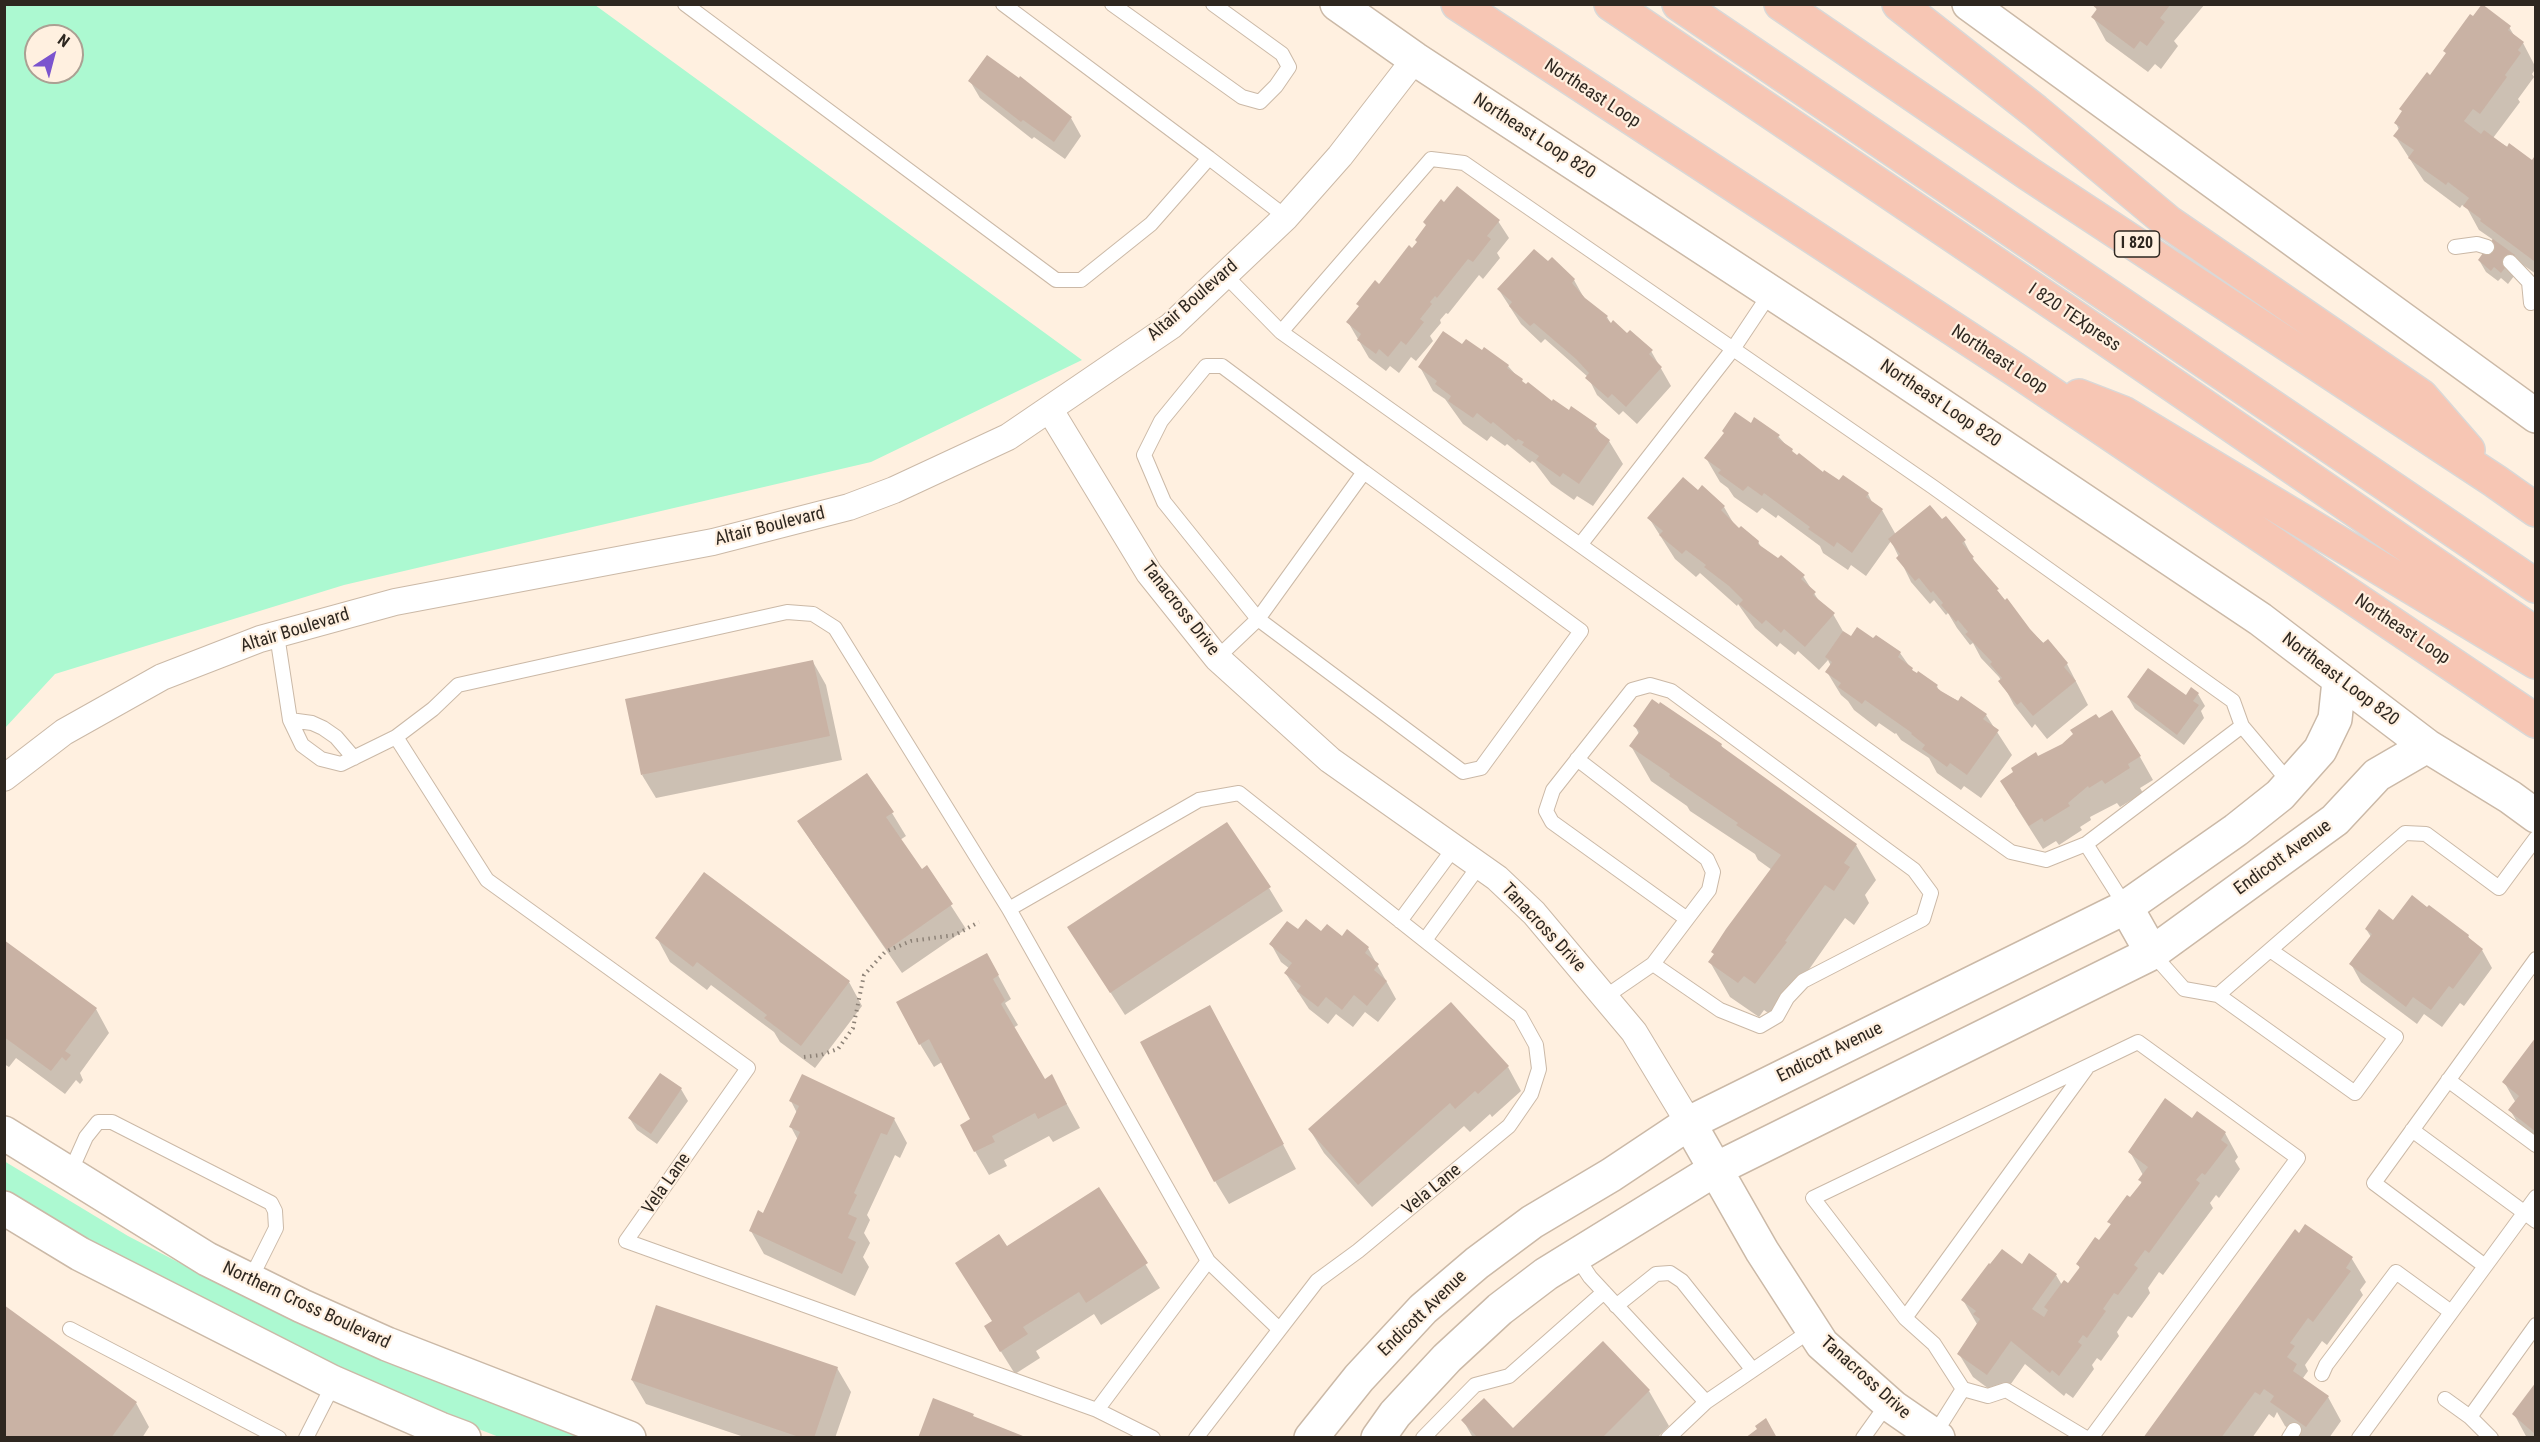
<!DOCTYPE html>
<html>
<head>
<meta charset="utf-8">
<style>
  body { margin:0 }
  #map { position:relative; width:2540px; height:1442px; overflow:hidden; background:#fff0e0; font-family:"Roboto Condensed",sans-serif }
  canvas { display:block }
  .frame { position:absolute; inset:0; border:6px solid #2e2720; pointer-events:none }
  .north { position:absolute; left:24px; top:24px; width:60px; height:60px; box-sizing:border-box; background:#fff0e0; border:2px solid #aba093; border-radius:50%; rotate:36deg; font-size:16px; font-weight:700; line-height:24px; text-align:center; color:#2e2720 }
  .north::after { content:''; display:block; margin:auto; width:21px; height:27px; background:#7b54ce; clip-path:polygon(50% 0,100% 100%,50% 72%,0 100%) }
</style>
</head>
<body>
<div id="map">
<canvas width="2540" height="1442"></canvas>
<div class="frame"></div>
<div class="north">N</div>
</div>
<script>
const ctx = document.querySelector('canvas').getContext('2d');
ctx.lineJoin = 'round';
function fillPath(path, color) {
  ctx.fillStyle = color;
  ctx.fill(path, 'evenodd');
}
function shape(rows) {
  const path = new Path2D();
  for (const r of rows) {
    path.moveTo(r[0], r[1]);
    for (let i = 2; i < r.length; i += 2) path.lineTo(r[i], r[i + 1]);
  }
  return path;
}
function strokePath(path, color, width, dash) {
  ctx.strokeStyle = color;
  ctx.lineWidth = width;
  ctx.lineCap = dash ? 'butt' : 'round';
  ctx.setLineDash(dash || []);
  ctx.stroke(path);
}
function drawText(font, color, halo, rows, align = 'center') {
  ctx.font = font + ' "Roboto Condensed",sans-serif';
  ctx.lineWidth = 4.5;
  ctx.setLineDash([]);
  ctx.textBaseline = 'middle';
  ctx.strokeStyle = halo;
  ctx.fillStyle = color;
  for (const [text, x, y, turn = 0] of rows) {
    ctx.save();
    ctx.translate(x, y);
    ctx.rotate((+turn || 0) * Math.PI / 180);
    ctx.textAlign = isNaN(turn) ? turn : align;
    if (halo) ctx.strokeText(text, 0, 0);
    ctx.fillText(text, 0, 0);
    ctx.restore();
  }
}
fillPath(shape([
  [5,4,595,5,1082,360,871,462,344,585,55,674,5,728],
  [36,36,72,36,72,72,36,72],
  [4,1161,128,1236,245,1297,355,1348,537,1421,586,1437,499,1437,343,1376,5,1195]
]), '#acf9d1');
fillPath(shape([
  [2095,4,2205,4,2174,41,2178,46,2161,69,2155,64,2148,72,2106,41,2093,17,2097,11],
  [2509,27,2515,37,2523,43,2536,68,2532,74,2534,77,2518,99,2520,102,2493,138,2532,162,2536,158,2536,274,2516,260,2520,268,2508,284,2501,278,2498,281,2486,272,2479,260,2493,242,2492,239,2479,230,2467,208,2462,205,2460,208,2424,181,2395,136,2399,130,2396,123,2447,55,2445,51],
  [970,81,1071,118,1081,136,1065,159,1034,137,1032,139,980,98],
  [1498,221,1509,238,1497,253,1500,258,1483,279,1479,275,1448,314,1446,313,1440,320,1441,323,1430,336,1433,341,1416,361,1411,357,1399,373,1390,366,1386,371,1369,358,1348,322,1360,308,1358,304,1379,286,1413,250],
  [1552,260,1574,280,1584,298,1607,317,1611,324,1651,351,1671,386,1637,424,1623,411,1619,415,1597,395,1588,377,1545,339,1541,343,1521,324,1499,290,1549,264],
  [1462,346,1508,366,1525,385,1552,404,1595,425,1602,436,1609,441,1623,464,1593,506,1577,496,1574,500,1551,484,1535,463,1532,461,1530,463,1507,444,1505,446,1491,436,1487,441,1463,424,1445,399,1433,391,1420,367],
  [1751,425,1778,436,1795,455,1823,474,1868,494,1873,504,1882,510,1896,535,1942,521,1964,541,1977,566,2029,630,2067,664,2088,705,2047,739,2035,724,2032,728,2014,705,1999,677,1981,658,1973,643,1970,645,1957,628,1948,613,1946,615,1934,600,1930,604,1911,582,1891,541,1866,576,1851,565,1848,570,1823,553,1820,546,1778,515,1776,518,1762,508,1757,513,1734,497,1728,488,1720,482,1706,458],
  [1698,492,1724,507,1735,526,1758,542,1763,550,1803,576,1821,604,1833,614,1844,633,1851,638,1900,653,1915,674,1937,686,1939,691,1986,715,2012,755,1981,798,1964,786,1961,790,1937,773,1929,758,1901,740,1896,733,1895,734,1879,723,1876,727,1854,710,1848,701,1841,695,1827,672,1831,666,1828,660,1819,670,1798,651,1795,655,1780,643,1777,647,1755,628,1738,604,1737,606,1700,573,1696,577,1675,559,1649,518],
  [813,662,826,685,842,760,656,798,642,775],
  [2192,690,2198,694,2205,706,2201,711,2204,718,2184,745,2135,709,2128,697,2186,697],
  [1635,726,1721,745,1724,750,1856,845,1876,880,1865,895,1869,903,1854,925,1845,918,1775,1018,1764,1010,1759,1017,1730,997,1710,962,1715,956,1713,952,1772,870,1758,860,1755,854,1690,811,1687,806,1651,781,1631,746,1639,734],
  [2140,757,2153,780,2140,788,2143,793,2120,807,2117,803,2090,817,2091,820,2080,827,2082,830,2059,845,2056,841,2043,849,2015,805,2038,758],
  [892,813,906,836,900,840,921,871,926,867,966,929,902,973,813,844,799,821],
  [1269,888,1283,911,1125,1015,1069,928],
  [2394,922,2468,936,2472,943,2482,950,2492,968,2464,1006,2460,1003,2442,1027,2424,1014,2417,1024,2361,982,2351,964,2371,937,2366,929],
  [1347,931,1368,948,1396,999,1378,1022,1365,1012,1353,1027,1336,1014,1328,1024,1309,1009,1286,974,1290,969,1281,962,1271,944,1298,932,1322,933,1342,938],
  [657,938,849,982,862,1006,815,1068,780,1042,774,1032,711,985,707,990,670,962],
  [4,942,96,1009,109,1033,80,1073,83,1080,80,1084,76,1080,65,1094,16,1058,9,1067,4,1064],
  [987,955,1011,999,1005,1003,1018,1025,1013,1028,1044,1081,1052,1077,1080,1128,1053,1142,1049,1136,1004,1160,1007,1166,989,1175,975,1151,972,1120,942,1062,934,1067,920,1044],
  [1223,1031,1296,1169,1229,1204,1215,1181],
  [2536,1039,2536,1142,2524,1133,2510,1110,2516,1103,2504,1082],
  [1508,1067,1521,1091,1492,1117,1490,1114,1470,1132,1464,1126,1372,1207,1324,1153,1310,1130],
  [681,1089,688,1101,657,1144,637,1130,630,1119],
  [791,1101,894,1119,907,1143,900,1158,895,1155,867,1215,870,1220,864,1233,870,1243,863,1257,869,1267,855,1296,764,1254,751,1231,764,1215,798,1140,791,1127,797,1113],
  [2193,1120,2225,1133,2238,1157,2235,1161,2240,1169,2219,1198,2216,1195,2210,1203,2213,1208,2163,1275,2159,1272,2148,1288,2150,1293,2132,1318,2128,1316,2117,1332,2119,1336,2101,1361,2097,1358,2092,1365,2094,1369,2073,1398,2066,1393,2064,1396,2025,1364,2001,1398,1973,1377,1959,1354,1977,1324,1963,1300,2022,1266,2056,1275,2062,1285,2069,1285,2080,1269,2078,1264,2100,1242,2112,1226,2109,1222,2142,1184,2140,1180,2143,1175,2130,1152],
  [1099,1189,1160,1288,1101,1325,1094,1314,1036,1351,1040,1358,1015,1374,1000,1350,993,1322,957,1263,1006,1248],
  [2305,1226,2352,1259,2366,1282,2360,1290,2363,1295,2327,1345,2322,1341,2305,1365,2308,1371,2303,1378,2305,1381,2328,1397,2341,1421,2329,1438,2302,1438,2285,1426,2277,1412,2274,1418,2269,1414,2252,1438,2145,1438],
  [837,1368,851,1392,835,1438,747,1438,646,1404,632,1380],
  [2536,1385,2536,1438,2527,1438,2514,1414],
  [1649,1391,1669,1426,1657,1438,1473,1438,1463,1420,1513,1430],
  [136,1403,149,1427,142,1438,4,1438]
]), '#0003');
fillPath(shape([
  [2091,4,2171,4,2160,18,2165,22,2147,46,2140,41,2134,49,2091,17,2097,9],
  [2482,4,2511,26,2508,30,2524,42,2518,50,2521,53,2505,75,2507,77,2480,114,2473,109,2464,121,2481,134,2484,130,2507,147,2509,143,2532,160,2536,154,2536,258,2534,261,2480,221,2481,219,2463,206,2469,198,2448,182,2446,185,2408,158,2414,150,2393,136,2400,127,2394,123,2402,111,2399,109,2427,72,2430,75,2446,53,2443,51,2470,14,2473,16],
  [987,55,1019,78,1020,76,1072,117,1054,142,1023,120,1021,122,968,81],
  [1457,186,1500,220,1487,236,1491,239,1473,262,1468,259,1437,298,1435,296,1430,302,1432,304,1420,319,1424,322,1406,345,1401,341,1388,357,1379,349,1376,354,1357,340,1361,334,1346,322,1359,306,1356,304,1375,280,1379,284,1409,245,1412,248,1417,242,1415,240,1426,225,1423,222,1441,199,1444,202],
  [2493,239,2515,255,2501,273,2494,267,2491,271,2478,260],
  [1534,249,1548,261,1552,257,1575,279,1572,283,1585,298,1608,316,1606,318,1611,323,1613,320,1627,333,1630,330,1653,350,1649,354,1662,367,1626,407,1612,394,1608,398,1585,378,1589,373,1576,359,1534,323,1530,326,1509,306,1512,302,1497,289],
  [1443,331,1462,344,1466,339,1482,350,1484,347,1509,365,1507,368,1523,379,1522,381,1526,384,1528,382,1552,401,1553,399,1569,410,1571,406,1597,424,1594,428,1610,440,1579,484,1563,473,1560,477,1536,460,1539,456,1522,445,1524,442,1518,439,1516,441,1493,422,1491,424,1477,413,1473,418,1448,401,1451,396,1435,384,1437,381,1418,367],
  [1735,412,1751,423,1754,417,1780,435,1777,438,1793,449,1792,451,1797,455,1799,453,1823,472,1824,470,1839,480,1843,475,1869,493,1866,497,1883,509,1852,553,1837,542,1834,547,1808,529,1810,527,1764,493,1762,496,1748,486,1743,491,1718,473,1721,470,1704,458,1724,433,1722,431],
  [1683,477,1698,490,1702,485,1725,506,1721,510,1739,528,1741,526,1759,541,1758,544,1778,558,1781,555,1805,575,1801,579,1816,592,1813,595,1835,613,1805,647,1784,629,1781,633,1766,620,1762,624,1739,604,1743,600,1729,586,1704,567,1706,565,1686,550,1682,554,1659,535,1663,531,1647,518],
  [1930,505,1942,519,1946,516,1966,540,1962,543,1974,557,1972,558,1999,589,1997,590,2005,600,2007,598,2030,629,2043,643,2048,639,2068,663,2064,667,2076,681,2033,716,2021,702,2017,705,1998,681,2002,678,1990,664,1992,662,1965,634,1968,632,1958,620,1956,622,1941,605,1943,603,1933,591,1931,593,1919,578,1915,581,1896,558,1900,554,1888,539],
  [1857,627,1873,638,1876,635,1901,652,1898,657,1913,668,1912,670,1917,673,1918,671,1938,685,1936,687,1941,691,1958,701,1961,696,1987,714,1983,719,1999,730,1967,775,1950,763,1947,767,1922,749,1925,745,1911,734,1912,733,1865,700,1862,704,1838,687,1841,683,1825,672,1832,662,1825,657,1843,631,1851,636],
  [813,660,830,736,641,775,625,699],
  [2148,668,2186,695,2191,687,2199,693,2193,701,2199,705,2177,735,2127,697],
  [1652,699,1659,704,1660,702,1722,744,1721,746,1857,844,1844,863,1850,867,1834,891,1825,885,1785,941,1787,942,1755,984,1744,976,1738,983,1708,962,1714,954,1711,952,1726,929,1781,855,1736,825,1738,823,1669,776,1670,774,1629,746,1640,731,1633,726],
  [2112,710,2141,756,2128,764,2130,768,2105,784,2102,780,2089,788,2088,786,2068,803,2070,806,2044,822,2042,818,2029,826,2000,781,2013,772,2011,768,2036,752,2038,756,2062,744,2073,734,2070,730,2096,714,2099,718],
  [867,773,894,812,886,817,922,869,927,865,953,904,887,950,797,821],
  [1227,822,1271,887,1110,993,1067,927],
  [704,872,850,981,801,1046,764,1018,767,1015,697,962,693,967,655,938],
  [2412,895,2427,907,2429,905,2469,935,2468,937,2483,949,2453,989,2449,986,2431,1010,2413,997,2406,1007,2349,964,2372,934,2365,929,2379,909,2393,920],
  [1306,919,1321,931,1327,924,1342,936,1347,929,1369,947,1365,953,1379,964,1374,970,1387,981,1367,1006,1354,995,1342,1010,1326,997,1318,1007,1297,991,1301,986,1284,973,1292,963,1269,944,1287,921,1298,929],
  [4,940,97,1008,65,1051,71,1055,66,1061,62,1057,51,1071,4,1037],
  [987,953,999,975,993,979,1005,1000,1001,1004,1045,1079,1052,1074,1067,1104,1038,1119,1035,1113,992,1136,995,1142,974,1152,960,1125,970,1119,929,1039,919,1045,896,1002],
  [1451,1002,1509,1066,1478,1094,1475,1091,1455,1109,1450,1103,1358,1185,1308,1129],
  [1210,1005,1284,1144,1214,1182,1140,1042],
  [2536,1037,2536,1132,2508,1110,2519,1096,2502,1082],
  [660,1073,682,1088,651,1134,628,1118],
  [802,1074,895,1118,887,1135,881,1133,854,1193,857,1195,848,1214,857,1218,848,1238,856,1242,842,1274,749,1231,758,1210,763,1213,800,1132,789,1127,799,1106,789,1101],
  [2165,1098,2192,1118,2197,1111,2226,1132,2221,1140,2228,1145,2205,1175,2202,1173,2196,1180,2200,1183,2149,1253,2145,1250,2134,1265,2138,1268,2118,1295,2114,1293,2103,1309,2106,1311,2087,1338,2083,1335,2078,1342,2082,1345,2059,1376,2052,1370,2050,1373,2011,1341,1987,1375,1957,1354,1980,1319,1973,1314,1976,1311,1961,1300,1989,1263,1990,1264,2002,1249,2022,1264,2029,1253,2057,1274,2032,1309,2044,1317,2048,1310,2044,1307,2064,1280,2068,1283,2080,1267,2076,1264,2095,1237,2099,1240,2111,1224,2107,1222,2127,1195,2130,1197,2142,1182,2138,1180,2148,1167,2128,1152],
  [1099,1187,1148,1263,1086,1303,1079,1292,1023,1327,1028,1334,1000,1352,984,1326,992,1321,955,1263,999,1234,1007,1246],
  [2305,1224,2353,1257,2346,1268,2351,1271,2313,1322,2308,1318,2290,1343,2295,1346,2287,1357,2297,1364,2293,1371,2329,1396,2306,1427,2270,1402,2274,1396,2264,1389,2260,1395,2255,1392,2221,1438,2143,1438,2295,1229,2299,1233],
  [4,1305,137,1402,111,1438,4,1438],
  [656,1305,838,1367,814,1438,802,1438,631,1380],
  [1603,1341,1650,1390,1602,1438,1478,1438,1461,1420,1484,1398,1513,1428],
  [2536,1382,2536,1435,2512,1414],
  [933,1398,974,1414,973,1416,1028,1438,918,1438],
  [1766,1418,1777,1438,1745,1438,1757,1429,1755,1426]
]), '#c9b2a4');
const lane = shape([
  [685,4,1056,280,1081,280,1151,224,1209,158,1286,217],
  [1003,4,1209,158],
  [1112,4,1242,97,1260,102,1276,86,1289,67,1282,54,1213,4],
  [2455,247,2477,244,2487,247],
  [2510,262,2529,282,2531,303],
  [1225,275,1281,332,1431,159,1464,163,1933,487,2233,701,2242,726,2290,783],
  [1281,332,2011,852,2046,860,2086,844,2126,907],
  [1580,545,1733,349,1771,292],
  [277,635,290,720,302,745,321,759,341,764,396,737,433,709,458,685,787,612,813,614,835,628,1009,909,1208,1261,1279,1329],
  [1217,658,1258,619,1364,472,1581,631,1481,768,1463,772,1258,619,1164,502,1144,455,1161,421,1206,366,1222,366,1364,472],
  [290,720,312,723,323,728,336,737,354,758],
  [396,737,487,880,748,1068,626,1241,1097,1410,1153,1438],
  [1577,759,1707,859,1713,872,1709,890,1687,919],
  [2086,844,2242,726],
  [1009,909,1199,800,1239,793,1520,1016,1536,1045,1539,1069,1531,1094,1509,1126,1358,1251,1317,1281,1196,1438],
  [1400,921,1454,848],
  [1425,940,1479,866],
  [2152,953,2184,989,2218,995,2405,833,2426,834,2499,888,2536,838],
  [2218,995,2355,1093,2396,1037,2270,950],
  [1605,997,1653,964,1687,919,1552,822,1546,811,1553,790,1632,690,1650,685,1671,691,1914,870,1931,893,1923,919,1803,981,1787,998,1777,1016,1760,1026,1720,1010,1653,964],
  [2448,1080,2536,1145],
  [2412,1130,2536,1221],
  [69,1175,86,1137,98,1122,112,1122,271,1203,275,1211,276,1228,250,1280],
  [1576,1256,1590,1277,1706,1402],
  [2485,1266,2374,1183,2536,959],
  [1616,1306,1656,1274,1670,1273,1682,1281,1752,1369],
  [1905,1318,2086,1069],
  [70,1329,279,1438],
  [2322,1374,2326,1365,2396,1272,2451,1312],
  [2445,1399,2470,1417,2491,1438],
  [1097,1410,1208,1261],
  [2470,1417,2536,1325],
  [1934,1435,1963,1389],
  [306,1438,334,1383],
  [1423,1438,1475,1385,1509,1376,1604,1292],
  [1668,1438,1706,1402,1813,1329],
  [1863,1438,1888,1403],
  [2086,1438,2006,1390,1988,1396,1963,1389,1934,1344,1905,1318,1813,1198,2138,1042,2298,1158,2091,1438],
  [2289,1438,2294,1430],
  [2359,1438,2536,1197]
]);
const street = shape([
  [1050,410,1149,573,1217,658,1330,760,1497,878,1534,913,1634,1032,1689,1123],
  [4,778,64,732,162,677,260,639,395,602,713,542,849,507,894,490,1008,437,1171,326,1286,217,1340,156,1415,59]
]);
const secondary = shape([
  [1337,4,1415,59,1859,350,2260,619,2427,746,2510,797,2536,816],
  [1969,4,2536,416],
  [2126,907,2152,953],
  [1689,1123,1762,1251,1822,1344,1893,1407,1938,1438],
  [4,1133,207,1259,302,1306,387,1344,629,1438],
  [4,1208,80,1254,332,1382,440,1429,464,1438],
  [1311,1438,1359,1378,1423,1309,1477,1263,1532,1222,1611,1175,1689,1123,2126,907,2236,830,2280,795,2320,750,2335,719,2339,681],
  [1378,1438,1395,1414,1447,1358,1500,1309,1546,1274,1716,1169,2152,953,2335,820,2377,775,2427,746]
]);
const highway = shape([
  [1458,4,2016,370,2536,721],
  [1611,4,2077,319,2536,634],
  [1679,4,2536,586],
  [1781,4,2029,174,2495,481,2536,510],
  [1899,4,2035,111,2168,222,2421,396,2468,450],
  [2079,396,2123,413,2536,662]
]);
strokePath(lane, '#cbb9a7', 16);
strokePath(street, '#cbb9a7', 28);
strokePath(secondary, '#cbb9a7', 36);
strokePath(highway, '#d9d8d7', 36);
strokePath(shape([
  [804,1057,821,1055,838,1049,853,1028,864,975,885,952,911,941,955,935,979,922]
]), '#8d8277', 4, [1.5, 4.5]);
strokePath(lane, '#fff', 14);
strokePath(street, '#fff', 26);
strokePath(secondary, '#fff', 33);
strokePath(highway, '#f7c6b4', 33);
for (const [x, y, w] of [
  [2137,244,45]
]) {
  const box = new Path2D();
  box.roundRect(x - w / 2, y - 13, w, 26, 4.5);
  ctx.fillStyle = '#fff0e0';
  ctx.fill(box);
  strokePath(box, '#2e2720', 1.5);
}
drawText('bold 16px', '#2e2720', null, [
  ["I 820",2137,244]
]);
drawText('18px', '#2e2720', '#fff0e0', [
  ["Northeast Loop",1592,94,33],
  ["Northeast Loop 820",1534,137,33],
  ["Altair Boulevard",1193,301,-41],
  ["I 820 TEXpress",2074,318,34],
  ["Northeast Loop",1999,360,33],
  ["Northeast Loop 820",1940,404,34],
  ["Altair Boulevard",770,527,-14],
  ["Tanacross Drive",1180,609,52],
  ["Northeast Loop",2402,630,34],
  ["Altair Boulevard",295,631,-17],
  ["Northeast Loop 820",2340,680,37],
  ["Endicott Avenue",2283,858,-36],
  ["Tanacross Drive",1543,928,47],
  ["Endicott Avenue",1830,1053,-26],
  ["Vela Lane",667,1184,-55],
  ["Vela Lane",1432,1190,-39],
  ["Northern Cross Boulevard",306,1306,25],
  ["Endicott Avenue",1423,1314,-44],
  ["Tanacross Drive",1865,1378,42]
]);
</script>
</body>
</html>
